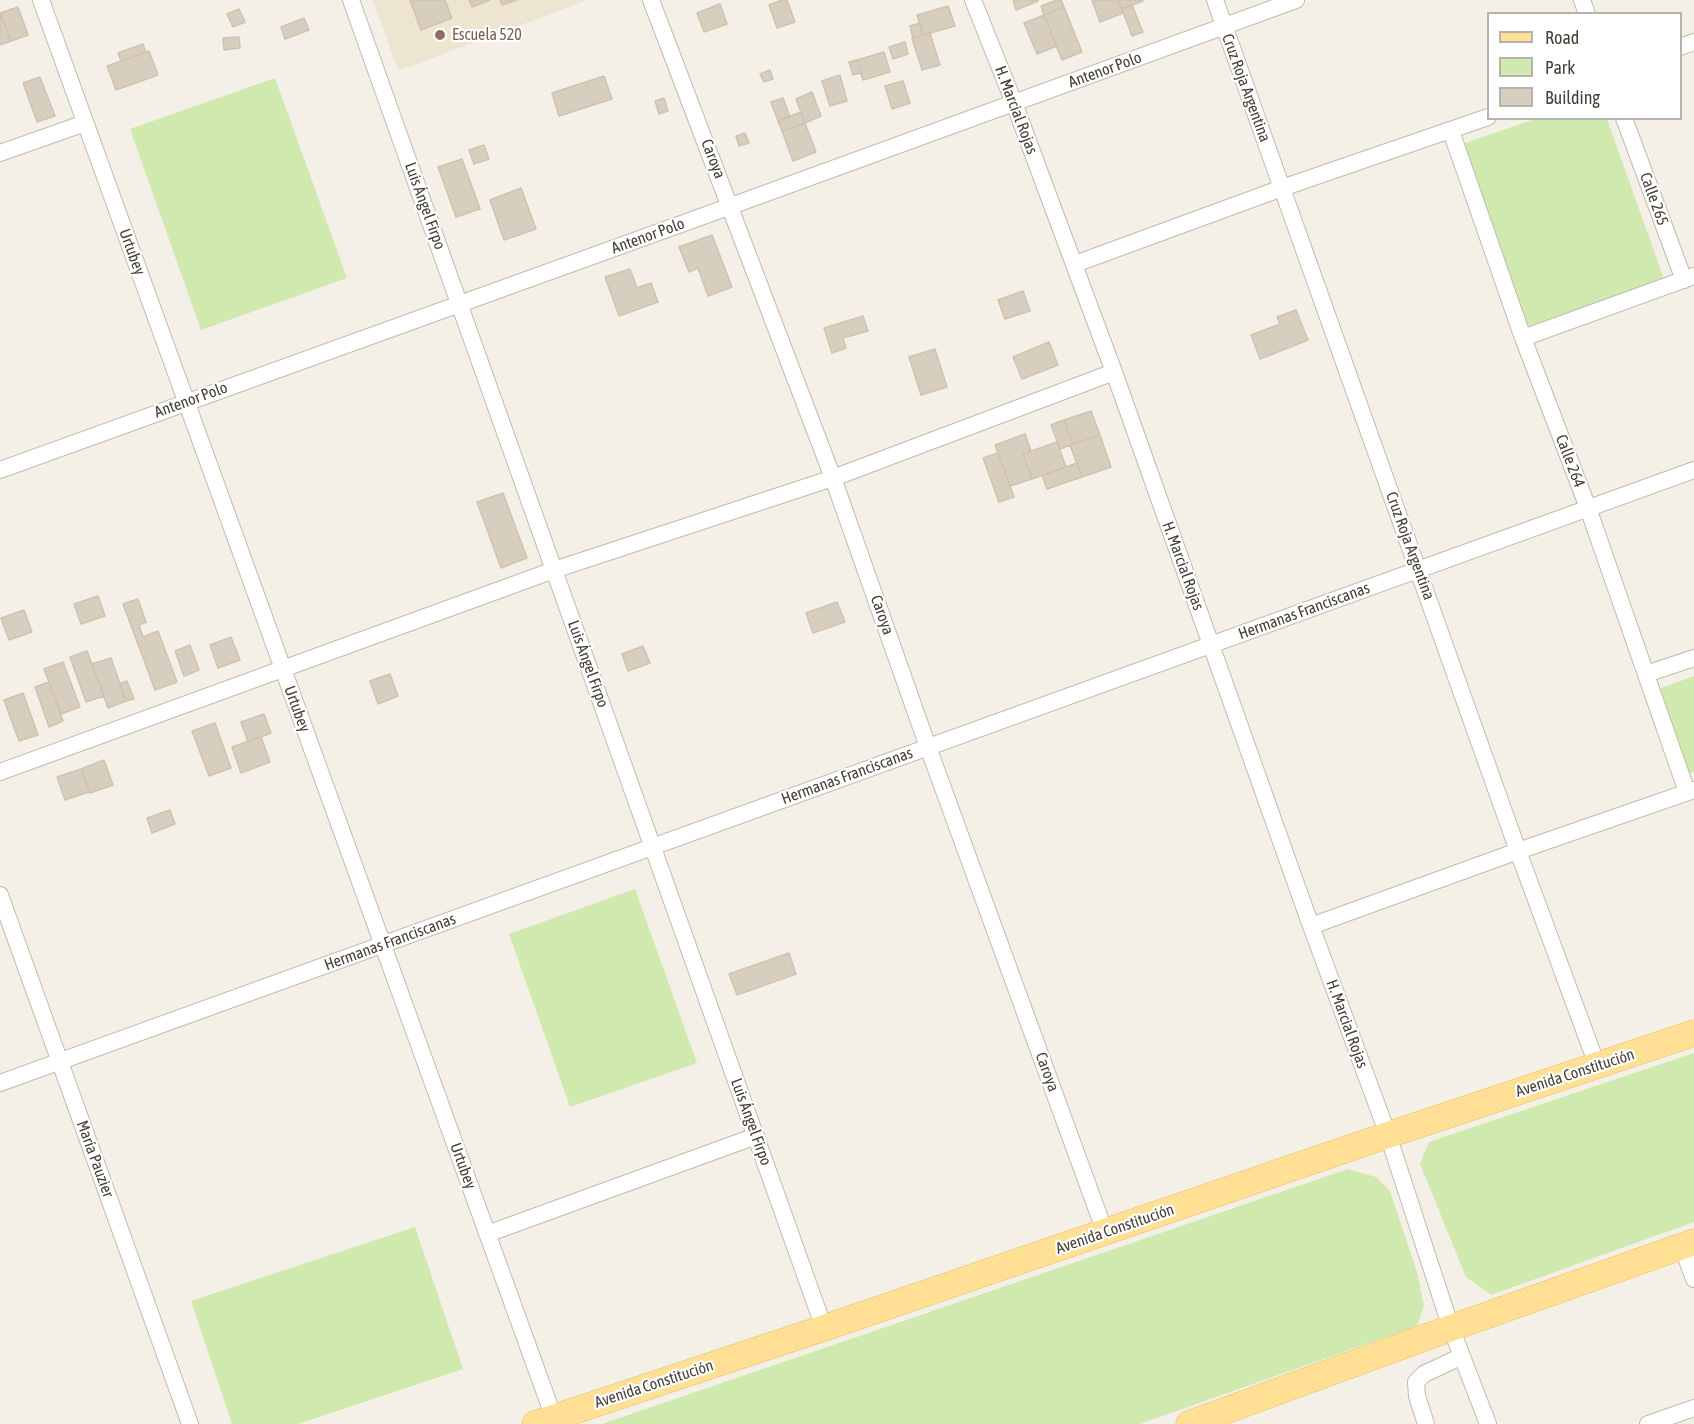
<!DOCTYPE html>
<html>
<head>
<meta charset="utf-8">
<style>
  body { margin:0 }
  #map { position:relative; width:1694px; height:1424px; overflow:hidden; background:#f4f0e7; font-family:"Asap Condensed",sans-serif }
  canvas { display:block }
  .legend { position:absolute; left:1487px; top:12px; width:195px; height:108px; box-sizing:border-box; background:#fff; border:2px solid #b5b3af; margin:0; padding:8px 10px; list-style:none; font-size:18px; color:#474036 }
  .legend li { display:flex; align-items:center; gap:12px; height:30px }
  .legend b { width:30px; border:2px solid #b5b3af }
</style>
</head>
<body>
<div id="map">
<canvas width="1694" height="1424"></canvas>
<ul class="legend">
<li><b style="height:8px;background:#ffe094"></b>Road</li>
<li><b style="height:16px;background:#cfe9af"></b>Park</li>
<li><b style="height:16px;background:#d8cebf"></b>Building</li>
</ul>
</div>
<script>
const ctx = document.querySelector('canvas').getContext('2d');
ctx.lineJoin = 'round';
function fillPath(path, color) {
  ctx.fillStyle = color;
  ctx.fill(path, 'evenodd');
}
function shape(rows) {
  const path = new Path2D();
  for (const r of rows) {
    path.moveTo(r[0], r[1]);
    for (let i = 2; i < r.length; i += 2) path.lineTo(r[i], r[i + 1]);
  }
  return path;
}
function strokePath(path, color, width, dash) {
  ctx.strokeStyle = color;
  ctx.lineWidth = width;
  ctx.lineCap = dash ? 'butt' : 'round';
  ctx.setLineDash(dash || []);
  ctx.stroke(path);
}
function drawText(font, color, halo, rows, align = 'center') {
  ctx.font = font + ' "Asap Condensed",sans-serif';
  ctx.lineWidth = 4.5;
  ctx.setLineDash([]);
  ctx.textBaseline = 'middle';
  ctx.strokeStyle = halo;
  ctx.fillStyle = color;
  for (const [text, x, y, turn = 0] of rows) {
    ctx.save();
    ctx.translate(x, y);
    ctx.rotate((+turn || 0) * Math.PI / 180);
    ctx.textAlign = isNaN(turn) ? turn : align;
    if (halo) ctx.strokeText(text, 0, 0);
    ctx.fillText(text, 0, 0);
    ctx.restore();
  }
}
fillPath(shape([
  [373,0,588,0,398,71]
]), '#ede5d0');
fillPath(shape([
  [275,78,347,278,201,330,130,129],
  [1535,119,1607,119,1664,279,1526,327,1462,144],
  [1694,676,1694,772,1688,774,1656,690],
  [635,889,697,1063,570,1107,509,934],
  [1694,1053,1694,1222,1491,1295,1466,1277,1420,1164,1429,1142],
  [1348,1169,1376,1177,1390,1191,1417,1272,1424,1306,1417,1326,1140,1424,602,1424],
  [415,1227,463,1369,298,1424,232,1424,191,1301]
]), '#cfe9af');
const building = shape([
  [410,0,445,0,452,18,421,30,410,0],
  [469,0,490,0,472,7,469,0],
  [500,0,517,0,502,5,500,0],
  [782,0,787,0,795,22,777,28,769,5,782,0],
  [1013,0,1038,0,1038,1,1016,10,1013,0],
  [1057,0,1061,0,1064,7,1044,15,1041,6,1057,0],
  [1092,0,1118,0,1123,13,1100,22,1092,0],
  [1118,0,1142,0,1143,1,1122,9,1118,0],
  [720,4,727,24,704,32,697,13,720,4],
  [1132,5,1143,32,1132,36,1122,9,1132,5],
  [948,6,955,26,923,35,917,15,948,6],
  [18,7,28,35,11,41,0,13,18,7],
  [1064,7,1082,52,1062,60,1044,15,1064,7],
  [239,9,245,22,233,27,227,14,239,9],
  [1,14,11,41,0,45,0,15,1,14],
  [1044,15,1057,46,1037,54,1024,23,1044,15],
  [304,18,309,30,285,39,281,27,304,18],
  [920,23,923,35,913,38,910,26,920,23],
  [930,33,940,65,922,70,912,38,930,33],
  [239,37,240,48,224,50,223,38,239,37],
  [905,42,908,54,893,59,889,47,905,42],
  [143,44,146,52,121,61,118,53,143,44],
  [149,51,158,75,116,90,107,66,149,51],
  [884,52,890,72,863,80,857,60,884,52],
  [857,60,861,73,853,75,849,62,857,60],
  [770,70,773,79,764,82,760,74,770,70],
  [840,75,847,101,830,106,822,81,840,75],
  [604,76,612,99,559,116,552,93,604,76],
  [40,77,55,116,37,122,23,83,40,77],
  [903,81,910,103,892,109,885,86,903,81],
  [812,92,821,116,805,123,796,99,812,92],
  [664,98,668,111,659,114,655,101,664,98],
  [783,98,790,117,778,121,771,102,783,98],
  [801,112,805,123,782,131,778,121,801,112],
  [805,123,816,152,793,161,782,131,805,123],
  [745,133,749,143,739,146,736,136,745,133],
  [484,145,489,159,474,164,469,150,484,145],
  [462,159,480,209,456,217,438,167,462,159],
  [521,188,536,229,504,240,490,200,521,188],
  [712,235,732,287,708,296,698,268,689,272,679,247,712,235],
  [630,269,637,288,651,283,658,302,619,316,605,277,630,269],
  [1023,291,1030,311,1005,319,998,300,1023,291],
  [1296,310,1308,340,1260,359,1251,335,1280,324,1277,317,1296,310],
  [863,316,868,331,843,338,846,348,832,353,824,328,863,316],
  [1049,342,1058,365,1022,379,1013,357,1049,342],
  [935,349,947,387,921,395,909,357,935,349],
  [1091,411,1100,435,1073,444,1064,420,1091,411],
  [1064,420,1073,444,1060,449,1051,425,1064,420],
  [1025,434,1031,451,1023,454,1032,479,1010,486,995,445,1025,434],
  [1100,435,1111,467,1082,477,1070,445,1100,435],
  [1057,442,1066,467,1032,479,1023,454,1057,442],
  [998,453,1014,497,999,502,983,458,998,453],
  [1077,463,1082,477,1047,489,1042,475,1077,463],
  [503,493,527,558,501,568,477,502,503,493],
  [98,596,105,616,81,624,74,604,98,596],
  [138,599,146,622,139,625,143,637,158,631,177,682,155,690,123,604,138,599],
  [837,602,845,622,813,633,806,613,837,602],
  [24,610,32,632,9,640,1,618,24,610],
  [231,637,240,660,218,668,210,645,231,637],
  [190,645,199,670,184,676,175,651,190,645],
  [643,646,650,663,628,671,622,654,643,646],
  [87,651,104,696,86,702,70,657,87,651],
  [111,658,126,701,108,708,92,664,111,658],
  [63,662,80,707,61,714,44,669,63,662],
  [390,674,398,696,378,704,370,681,390,674],
  [127,681,134,699,126,701,120,683,127,681],
  [49,682,63,721,49,727,35,687,49,682],
  [23,693,38,735,19,741,4,700,23,693],
  [264,714,271,733,248,742,241,722,264,714],
  [215,723,231,768,209,776,192,731,215,723],
  [261,737,270,762,241,773,232,747,261,737],
  [104,760,113,785,90,793,81,769,104,760],
  [81,769,89,792,65,800,57,777,81,769],
  [170,810,175,824,152,833,147,818,170,810],
  [789,953,796,974,737,995,729,974,789,953]
]);
fillPath(building, '#d8cebf');
strokePath(building, '#d0c3af', 1.5);
const minor = shape([
  [41,0,554,1418],
  [351,0,824,1328],
  [651,0,833,478,928,747,1105,1232],
  [973,0,1014,103,1114,372,1311,926,1388,1135,1451,1328,1488,1424],
  [1215,0,1518,851,1597,1065],
  [1582,0,1587,14],
  [1680,47,1694,42],
  [1624,118,1684,280],
  [1451,131,1523,338,1588,508,1687,792],
  [0,153,85,123],
  [1075,264,1282,188,1488,117],
  [1523,338,1694,276],
  [0,470,731,206,1296,0],
  [1646,674,1694,658],
  [0,772,554,570,833,478,1114,372],
  [0,895,190,1424],
  [1311,926,1518,851,1694,790],
  [0,1083,1694,470],
  [487,1234,756,1136],
  [1682,1246,1694,1279],
  [1426,1424,1417,1396,1416,1382,1424,1374,1462,1356],
  [1648,1424,1694,1408]
]);
const primary = shape([
  [535,1424,824,1328,1388,1135,1694,1033],
  [1189,1424,1451,1328,1694,1242]
]);
strokePath(minor, '#c2baac', 18);
strokePath(primary, '#e5be63', 27);
strokePath(minor, '#fff', 16);
strokePath(primary, '#ffe094', 26);
for (const [x, y, r, color] of [
  [440,35,6,"#8d6e63"]
]) {
  const dot = new Path2D();
  dot.arc(x, y, r, 0, 2 * Math.PI);
  ctx.fillStyle = color;
  ctx.fill(dot);
  strokePath(dot, '#fff', 2);
}
drawText('16px', '#785e54', '#fff', [
  ["Escuela 520",452,35]
], 'left');
drawText('16px', '#474036', '#fff', [
  ["Antenor Polo",1105,70,-20],
  ["Cruz Roja Argentina",1246,88,70],
  ["H. Marcial Rojas",1016,110,69],
  ["Caroya",713,159,69],
  ["Calle 265",1654,199,70],
  ["Luis Ángel Firpo",425,206,70],
  ["Antenor Polo",648,236,-20],
  ["Urtubey",132,252,70],
  ["Antenor Polo",191,400,-20],
  ["Calle 264",1570,461,69],
  ["Cruz Roja Argentina",1410,546,70],
  ["H. Marcial Rojas",1183,566,70],
  ["Hermanas Franciscanas",1304,611,-20],
  ["Caroya",882,615,71],
  ["Luis Ángel Firpo",588,664,70],
  ["Urtubey",297,709,70],
  ["Hermanas Franciscanas",847,776,-20],
  ["Hermanas Franciscanas",390,942,-20],
  ["H. Marcial Rojas",1347,1024,70],
  ["Caroya",1047,1072,70],
  ["Avenida Constitución",1575,1073,-18],
  ["Luis Ángel Firpo",751,1122,70],
  ["María Pauzier",95,1159,70],
  ["Urtubey",463,1166,70],
  ["Avenida Constitución",1115,1229,-19],
  ["Avenida Constitución",654,1384,-18]
]);
</script>
</body>
</html>
